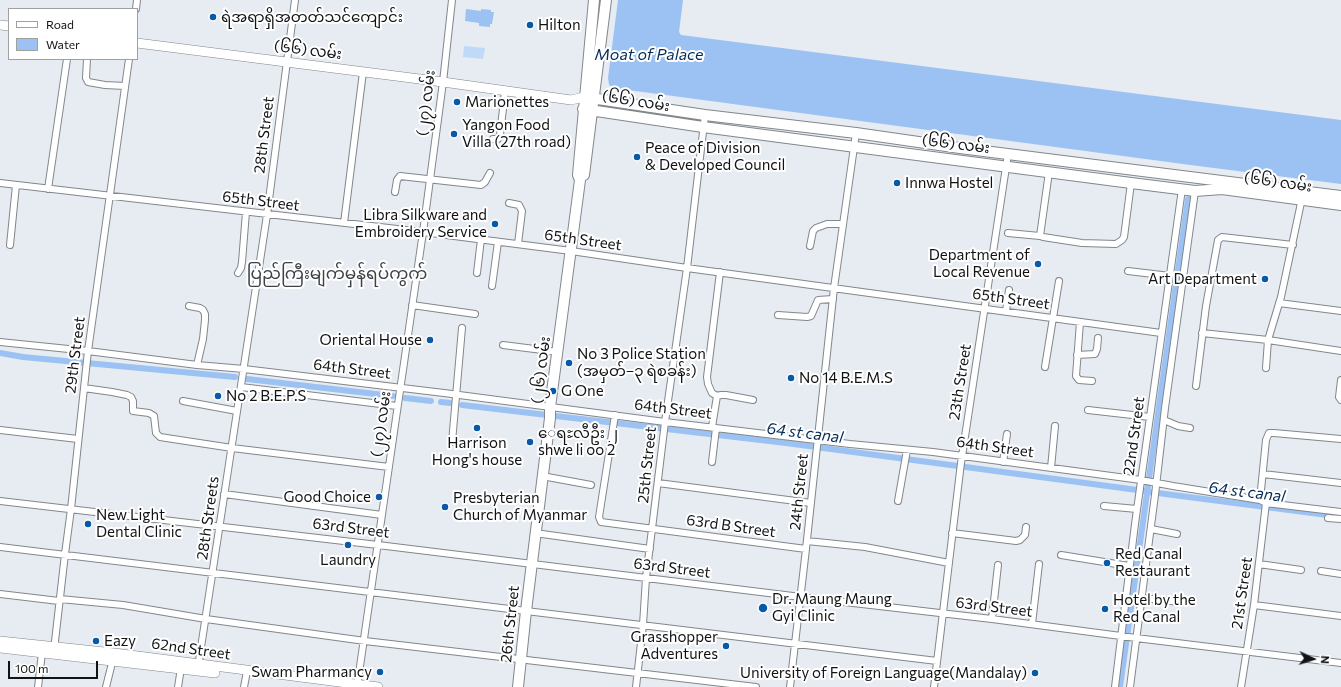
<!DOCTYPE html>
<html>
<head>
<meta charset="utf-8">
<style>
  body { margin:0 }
  #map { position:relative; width:1341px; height:687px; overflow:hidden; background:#e7ecf2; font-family:Commissioner,sans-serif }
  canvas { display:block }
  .legend { position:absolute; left:8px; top:8px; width:130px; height:52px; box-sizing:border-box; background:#fff; border:1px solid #a0a0a1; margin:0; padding:5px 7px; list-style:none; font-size:12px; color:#111214 }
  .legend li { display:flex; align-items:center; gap:8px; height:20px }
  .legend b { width:20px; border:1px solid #a0a0a1 }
  .north { position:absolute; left:1293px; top:639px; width:40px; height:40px; -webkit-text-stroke:3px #fff; paint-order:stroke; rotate:94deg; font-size:11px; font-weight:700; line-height:16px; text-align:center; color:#111214 }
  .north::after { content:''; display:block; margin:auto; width:14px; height:18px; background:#111214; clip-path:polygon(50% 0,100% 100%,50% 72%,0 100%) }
  .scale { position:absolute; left:8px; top:661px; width:90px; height:18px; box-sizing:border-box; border:2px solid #111214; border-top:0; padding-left:5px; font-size:12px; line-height:14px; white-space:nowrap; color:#111214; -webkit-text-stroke:3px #fff; paint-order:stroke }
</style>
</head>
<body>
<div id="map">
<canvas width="1341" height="687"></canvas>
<ul class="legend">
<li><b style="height:5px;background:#fff"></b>Road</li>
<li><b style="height:11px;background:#9bc2f2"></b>Water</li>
</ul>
<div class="north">N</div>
<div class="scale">100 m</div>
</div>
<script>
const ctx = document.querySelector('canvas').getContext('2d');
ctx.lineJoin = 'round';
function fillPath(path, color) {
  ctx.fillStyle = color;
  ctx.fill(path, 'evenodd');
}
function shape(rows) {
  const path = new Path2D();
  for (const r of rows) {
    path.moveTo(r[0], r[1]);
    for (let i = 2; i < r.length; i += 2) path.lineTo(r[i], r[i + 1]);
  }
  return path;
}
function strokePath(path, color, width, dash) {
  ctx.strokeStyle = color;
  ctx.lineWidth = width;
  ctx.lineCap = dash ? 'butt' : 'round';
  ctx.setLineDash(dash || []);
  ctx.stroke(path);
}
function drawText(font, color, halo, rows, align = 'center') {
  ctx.font = font + ' Commissioner,"Noto Sans Myanmar",sans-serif';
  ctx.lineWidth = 4;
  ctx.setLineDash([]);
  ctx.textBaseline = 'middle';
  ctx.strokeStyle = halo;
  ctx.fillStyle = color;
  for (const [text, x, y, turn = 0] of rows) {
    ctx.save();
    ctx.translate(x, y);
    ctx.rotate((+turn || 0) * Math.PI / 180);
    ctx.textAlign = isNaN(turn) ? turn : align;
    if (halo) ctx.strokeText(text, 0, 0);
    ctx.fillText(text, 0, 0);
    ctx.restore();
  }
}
fillPath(shape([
  [464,46,485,48,483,59,463,57]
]), '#bfd9f9');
fillPath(shape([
  [618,0,683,0,679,32,681,35,1341,120,1341,184,1198,166,613,88,609,85,608,78],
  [466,9,481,11,481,9,491,10,491,12,494,12,492,24,490,24,490,27,479,26,479,23,465,21]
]), '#9bc2f2');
strokePath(shape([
  [0,353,23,357,235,377],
  [247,379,393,396],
  [405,398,431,401],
  [441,402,450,403],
  [462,405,786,443,1145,491],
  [1150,492,1335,516],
  [1120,687,1188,199]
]), '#9bc2f2', 6);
const street = shape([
  [136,9,137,0],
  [87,59,86,78,88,82,105,85,125,86],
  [493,139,498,139,500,135,505,91],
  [1049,172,1040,236,1043,237,1082,243,1116,244,1122,240,1124,237,1131,183],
  [0,183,423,232,571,251,687,268,1161,333],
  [48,189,67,59],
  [395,192,397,180,400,176,481,185,485,182,490,173],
  [509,203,519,205,522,211,518,244],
  [344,223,363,72],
  [1008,233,1040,236],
  [10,245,16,185],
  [810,246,813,231,816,228,827,224,843,224],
  [1128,271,1170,276],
  [238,273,241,268,242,262,246,212],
  [477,273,481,239],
  [492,286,498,242],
  [1279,303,1341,311],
  [412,305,475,314],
  [189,306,200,308,203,310,205,314,205,320,203,339,197,365],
  [1006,311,1009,290],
  [778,315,807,317,811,316,818,300,833,299],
  [1080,322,1076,376,1079,380,1092,381],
  [1202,333,1268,340,1341,351],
  [0,342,88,351,197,365,244,369,444,393,665,422,850,444,933,452,1141,480,1173,486,1260,500,1266,503,1341,512],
  [503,345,558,352],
  [1077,355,1095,354,1097,349,1098,338],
  [1045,367,1059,281],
  [1266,368,1268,340,1281,297,1302,198],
  [1341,380,1339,397,1341,400],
  [1196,386,1206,306,1218,240,1222,237,1293,245],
  [241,387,397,406],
  [84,388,112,392,127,395,131,397,133,401,133,411,149,413,154,416,156,433,160,437,232,448,389,467],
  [717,396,721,395,726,395,753,400],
  [183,401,237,411],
  [1088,410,1150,417],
  [615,415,599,517,601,522,806,549],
  [1164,420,1178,426,1190,428],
  [712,427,717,396,712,393,708,384,707,377,720,272],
  [0,430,78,439],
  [452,442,462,328],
  [712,462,716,428],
  [1003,462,1007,434],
  [1051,468,1055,426],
  [1263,474,1341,483],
  [542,476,591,485],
  [658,483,811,503],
  [224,494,382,515],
  [1260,500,1266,440,1269,433,1274,433,1341,439],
  [0,501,378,545,801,597,992,619,1136,638,1341,663],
  [898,501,907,450],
  [1104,506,1137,509],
  [1328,518,1341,519],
  [1151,529,1177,534],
  [535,533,650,549],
  [952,533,1016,541,1020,540,1025,535,1026,527],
  [807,541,865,547,949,563],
  [0,547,937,661],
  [1061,555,1129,566],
  [1259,564,1301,570],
  [1321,571,1341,574],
  [0,594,59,601],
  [1142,598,1180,602],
  [60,599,123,605,206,619,365,641,756,687],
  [1254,605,1341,616],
  [992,619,998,565],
  [1032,624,1039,564],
  [54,650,65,554,71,509,88,351,129,59],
  [198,667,267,215,295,0],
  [38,687,42,653],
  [106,687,113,659],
  [178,687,181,668],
  [244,687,247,671],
  [357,687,423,232,443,82,452,0],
  [636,687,643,625,646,578,665,422,687,268,705,115],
  [790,687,806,549,834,288,856,133],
  [934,687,961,463,1008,154],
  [1115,687,1135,524,1182,189],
  [1130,687,1155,495,1165,408,1195,191],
  [1241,687,1254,605,1266,503]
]);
const secondary = shape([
  [0,25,9,26],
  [137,43,443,82,571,100,584,97],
  [0,641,114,653,378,687],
  [0,648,215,673]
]);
const primary = shape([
  [584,97,705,115,856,133,960,148,1341,196],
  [583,109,703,127,1131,183,1195,191,1222,189,1341,205],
  [584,175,606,0],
  [518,687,526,611,550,418,550,407,580,180,578,175,594,0]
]);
strokePath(street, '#82878c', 8);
strokePath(secondary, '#82878c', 10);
strokePath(primary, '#82878c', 12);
strokePath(street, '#fff', 6);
strokePath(secondary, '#fff', 9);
strokePath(primary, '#fff', 10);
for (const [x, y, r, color] of [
  [213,17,4,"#0859a7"],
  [530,25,4,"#0859a7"],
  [457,102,4,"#0859a7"],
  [454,134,4,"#0859a7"],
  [637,157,4,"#0859a7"],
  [897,183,4,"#0859a7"],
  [495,224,4,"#0859a7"],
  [1038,264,4,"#0859a7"],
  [1265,279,4,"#0859a7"],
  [430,340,4,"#0859a7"],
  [569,363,4,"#0859a7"],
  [791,378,4,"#0859a7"],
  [553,391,4,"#0859a7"],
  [218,396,4,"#0859a7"],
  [477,428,4,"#0859a7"],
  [530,442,4,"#0859a7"],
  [379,497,4,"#0859a7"],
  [445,507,4,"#0859a7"],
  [88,524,4,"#0859a7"],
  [348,545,4,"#0859a7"],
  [1107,563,4,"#0859a7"],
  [763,608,5,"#0859a7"],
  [1105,609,4,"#0859a7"],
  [96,641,4,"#0859a7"],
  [726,646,4,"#0859a7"],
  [380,672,4,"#0859a7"],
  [1035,673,4,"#0859a7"]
]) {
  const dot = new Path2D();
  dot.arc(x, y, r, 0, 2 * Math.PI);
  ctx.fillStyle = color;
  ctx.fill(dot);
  strokePath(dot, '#fff', 1.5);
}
drawText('15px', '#111214', '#fff', [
  ["ရဲအရာရှိအတတ်သင်ကျောင်း",221,17],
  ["Hilton",538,25],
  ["Marionettes",465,102],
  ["Yangon Food",462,125],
  ["Villa (27th road)",462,142],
  ["Peace of Division",645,148],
  ["& Developed Council",645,165],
  ["Innwa Hostel",905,183],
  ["Libra Silkware and",487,215,"right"],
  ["Embroidery Service",487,232,"right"],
  ["Department of",1030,255,"right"],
  ["Local Revenue",1030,272,"right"],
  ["Art Department",1257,279,"right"],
  ["Oriental House",422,340,"right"],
  ["No 3 Police Station",577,354],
  ["(အမှတ်−၃ ရဲစခန်း)",577,371],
  ["No 14 B.E.M.S",799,378],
  ["G One",561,391],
  ["No 2 B.E.P.S",226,396],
  ["ေရႊလီဦး ၂",538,433],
  ["shwe li oo 2",538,450],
  ["Harrison",477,443,"center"],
  ["Hong's house",477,460,"center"],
  ["Good Choice",371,497,"right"],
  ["Presbyterian",453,498],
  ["Church of Myanmar",453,515],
  ["New Light",96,515],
  ["Dental Clinic",96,532],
  ["Red Canal",1115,554],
  ["Restaurant",1115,571],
  ["Laundry",348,560,"center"],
  ["Dr. Maung Maung",772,599],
  ["Gyi Clinic",772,616],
  ["Hotel by the",1113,600],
  ["Red Canal",1113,617],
  ["Grasshopper",718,637,"right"],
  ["Adventures",718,654,"right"],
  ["Eazy",104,641],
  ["Swam Pharmancy",372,672,"right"],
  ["University of Foreign Language(Mandalay)",1027,673,"right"]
], 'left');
drawText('15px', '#111214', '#fff', [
  ["(၆၆) လမ်း",308,50,7],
  ["(၆၆) လမ်း",636,101,9],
  ["(၂၇) လမ်း",426,103,-83],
  ["28th Street",264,135,-83],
  ["(၆၆) လမ်း",956,144,7],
  ["(၆၆) လမ်း",1278,182,8],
  ["65th Street",261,201,7],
  ["65th Street",583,240,8],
  ["65th Street",1011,299,8],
  ["29th Street",75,355,-83],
  ["64th Street",352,369,7],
  ["(၂၆) လမ်း",541,370,-83],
  ["23th Street",960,382,-81],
  ["64th Street",673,409,7],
  ["(၂၇) လမ်း",381,424,-82],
  ["22nd Street",1134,436,-82],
  ["64th Street",995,447,8],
  ["25th Street",647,465,-84],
  ["24th Street",799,492,-84],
  ["28th Streets",208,518,-82],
  ["63rd B Street",731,526,8],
  ["63rd Street",351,528,7],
  ["63rd Street",672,568,7],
  ["21st Street",1242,593,-82],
  ["63rd Street",994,607,7],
  ["26th Street",510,624,-84],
  ["62nd Street",191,649,8]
]);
drawText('italic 16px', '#042c56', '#fff', [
  ["Moat of Palace",649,55],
  ["64 st canal",805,433,7],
  ["64 st canal",1247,492,7]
]);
drawText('17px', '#3e4247', '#fff', [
  ["ပြည်ကြီးမျက်မှန်ရပ်ကွက်",337,273]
]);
</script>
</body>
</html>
